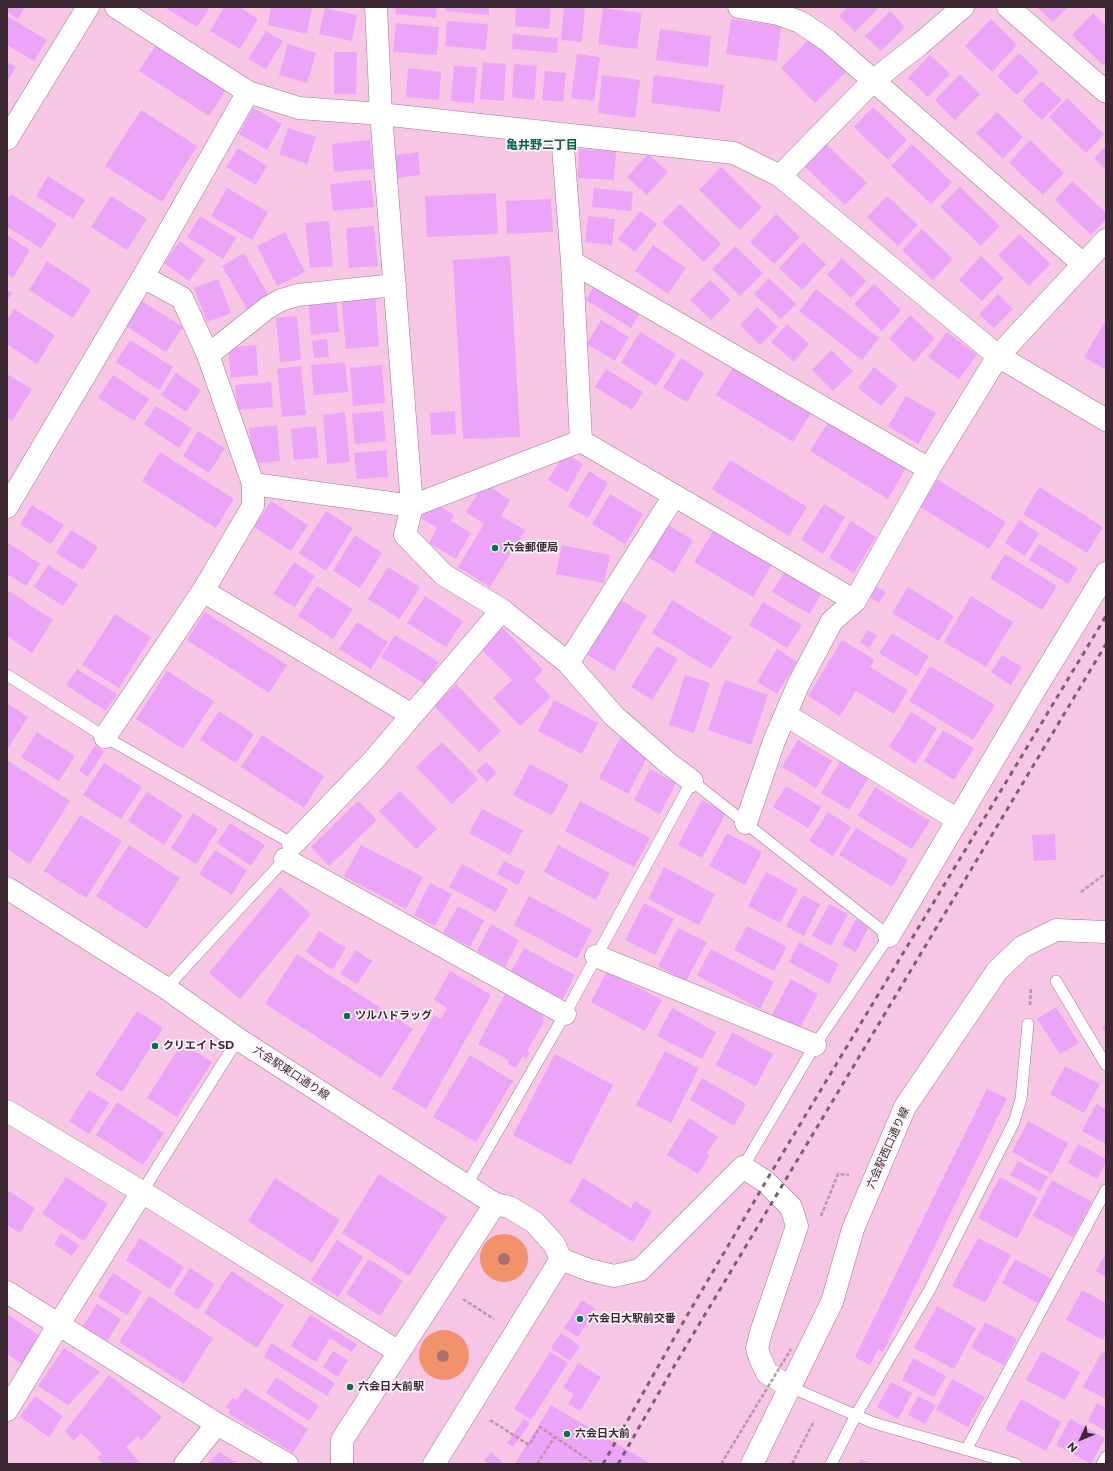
<!DOCTYPE html>
<html>
<head>
<meta charset="utf-8">
<style>
  body { margin:0 }
  #map { position:relative; width:1113px; height:1471px; overflow:hidden; background:#f7c6e4; font-family:Montserrat,sans-serif }
  canvas { display:block }
  .frame { position:absolute; inset:0; border:8px solid #3b2833; pointer-events:none }
  .north { position:absolute; left:1061px; top:1419px; width:40px; height:40px; -webkit-text-stroke:3px #fef4fa; paint-order:stroke; rotate:226deg; font-size:11px; font-weight:700; line-height:16px; text-align:center; color:#3b2833 }
  .north::after { content:''; display:block; margin:auto; width:14px; height:18px; background:#3b2833; clip-path:polygon(50% 0,100% 100%,50% 72%,0 100%) }
</style>
</head>
<body>
<div id="map">
<canvas width="1113" height="1471"></canvas>
<div class="frame"></div>
<div class="north">N</div>
</div>
<script>
const ctx = document.querySelector('canvas').getContext('2d');
ctx.lineJoin = 'round';
function fillPath(path, color) {
  ctx.fillStyle = color;
  ctx.fill(path, 'evenodd');
}
function shape(rows) {
  const path = new Path2D();
  for (const r of rows) {
    if (r.length === 3) {
      path.moveTo(r[0] + r[2], r[1]);
      path.arc(r[0], r[1], r[2], 0, 2 * Math.PI);
      continue;
    }
    path.moveTo(r[0], r[1]);
    for (let i = 2; i < r.length; i += 2) path.lineTo(r[i], r[i + 1]);
  }
  return path;
}
function strokePath(path, color, width, dash) {
  ctx.strokeStyle = color;
  ctx.lineWidth = width;
  ctx.lineCap = dash ? 'butt' : 'round';
  ctx.setLineDash(dash || []);
  ctx.stroke(path);
}
function drawText(font, color, halo, rows, align = 'center') {
  ctx.font = font + ' Montserrat,"Noto Sans JP",sans-serif';
  ctx.lineWidth = 3.5;
  ctx.setLineDash([]);
  ctx.textBaseline = 'middle';
  ctx.strokeStyle = halo;
  ctx.fillStyle = color;
  for (const [text, x, y, turn = 0] of rows) {
    ctx.save();
    ctx.translate(x, y);
    ctx.rotate((+turn || 0) * Math.PI / 180);
    ctx.textAlign = isNaN(turn) ? turn : align;
    if (halo) ctx.strokeText(text, 0, 0);
    ctx.fillText(text, 0, 0);
    ctx.restore();
  }
}
fillPath(shape([
  [504,1258,24],
  [444,1355,25]
]), '#f1926d');
fillPath(shape([
  [7,7,25,7,18,19,7,12],
  [164,7,210,7,197,27],
  [224,7,239,7,258,19,240,49,210,31],
  [271,7,312,8,307,34,268,25],
  [396,7,437,7,436,18,395,14],
  [446,7,489,7,489,15,446,11],
  [516,7,551,7,549,29,515,26],
  [564,7,585,7,582,42,561,40],
  [848,7,879,7,855,32,839,16],
  [1037,7,1068,7,1053,22],
  [325,8,357,15,352,41,319,34],
  [603,8,642,13,637,49,598,44],
  [890,11,905,27,881,51,865,36],
  [1093,13,1106,26,1106,62,1103,65,1072,35],
  [7,16,47,40,34,61,7,45],
  [731,19,781,26,777,61,726,54],
  [991,19,1017,45,992,72,965,46],
  [447,21,488,24,486,50,445,46],
  [396,23,439,27,437,55,393,52],
  [660,29,711,36,708,67,656,60],
  [266,31,283,41,266,69,248,59],
  [513,34,558,38,557,53,512,49],
  [813,35,848,70,815,103,781,68],
  [288,44,316,53,307,83,279,75],
  [156,45,226,90,209,116,139,71],
  [334,52,357,52,356,94,334,94],
  [1019,53,1039,72,1017,95,997,76],
  [577,54,600,57,594,101,571,98],
  [930,55,950,74,928,97,908,78],
  [7,62,16,67,7,82],
  [483,62,506,64,504,101,480,99],
  [514,64,537,66,534,100,512,97],
  [454,66,477,67,474,103,451,101],
  [408,68,441,72,439,100,406,97],
  [545,71,566,73,563,102,542,100],
  [960,74,980,94,955,120,935,100],
  [602,75,640,80,635,118,598,113],
  [654,75,724,85,720,112,651,103],
  [1042,81,1062,100,1042,120,1022,101],
  [1067,98,1104,134,1086,153,1049,117],
  [873,107,907,140,888,160,854,127],
  [253,108,282,124,267,150,239,134],
  [141,110,197,146,162,202,105,166],
  [997,112,1023,137,1003,159,976,133],
  [288,128,316,137,307,164,279,154],
  [370,140,373,169,334,172,332,144],
  [1030,140,1064,173,1043,195,1009,163],
  [825,143,867,183,845,205,804,166],
  [912,144,952,182,931,204,891,166],
  [1106,146,1106,170,1094,158],
  [238,148,267,166,256,185,226,167],
  [579,149,616,151,614,180,578,178],
  [418,152,420,175,397,178,394,155],
  [648,154,668,172,647,195,627,177],
  [721,167,762,207,740,230,699,190],
  [48,176,85,200,73,219,36,196],
  [371,180,374,207,333,211,330,184],
  [1072,181,1106,213,1106,219,1091,235,1055,200],
  [960,187,1000,226,981,246,940,207],
  [227,188,268,212,252,240,211,216],
  [594,188,633,192,631,211,592,207],
  [496,193,498,234,427,237,425,196],
  [11,194,57,224,41,248,7,227,7,200],
  [111,196,147,219,127,250,91,227],
  [887,196,918,225,898,246,867,217],
  [551,199,553,232,507,234,506,201],
  [680,204,721,244,704,262,662,222],
  [640,211,657,224,635,252,618,239],
  [776,214,800,237,774,264,750,242],
  [200,216,236,238,223,259,187,237],
  [588,216,615,219,612,245,585,242],
  [329,221,333,266,310,268,305,223],
  [374,226,378,266,349,268,346,228],
  [922,229,953,259,933,280,902,250],
  [285,232,305,272,277,286,257,246],
  [1019,234,1051,264,1029,286,998,255],
  [7,235,30,250,13,278,7,274],
  [180,241,205,260,189,281,164,263],
  [803,242,826,264,802,290,779,268],
  [653,245,686,268,668,294,635,271],
  [735,246,763,273,740,296,712,269],
  [244,253,269,296,247,309,222,266],
  [510,256,520,437,463,439,453,260],
  [981,256,1004,278,982,301,959,280],
  [842,258,866,281,851,298,827,275],
  [47,261,91,290,73,318,29,290],
  [769,278,796,304,781,319,754,294],
  [218,279,231,313,207,322,194,288],
  [710,280,731,300,711,320,690,300],
  [597,281,642,309,631,328,586,300],
  [874,284,901,310,882,331,854,304],
  [816,289,879,338,862,360,799,311],
  [7,290,12,293,7,301],
  [998,294,1013,309,994,328,979,314],
  [375,295,379,346,346,349,341,298],
  [336,297,339,332,311,335,308,300],
  [140,300,183,327,166,352,124,325],
  [757,307,778,327,760,345,740,325],
  [14,309,55,335,37,364,7,344,7,320],
  [910,315,935,338,914,362,889,339],
  [297,316,301,360,280,362,276,318],
  [601,320,629,337,615,361,587,344],
  [1106,320,1106,370,1084,357],
  [787,324,809,344,794,362,771,342],
  [640,332,676,354,656,386,621,363],
  [947,332,977,355,959,379,928,357],
  [327,339,329,357,314,358,312,341],
  [130,340,173,367,159,390,116,362],
  [256,345,258,375,231,378,228,348],
  [831,350,853,371,833,391,812,370],
  [681,358,704,373,687,402,663,388],
  [345,362,348,392,314,395,311,365],
  [382,365,385,403,353,406,350,368],
  [301,366,306,415,282,417,277,369],
  [734,366,811,413,793,442,716,395],
  [874,367,898,386,881,406,858,388],
  [606,369,643,392,632,410,595,387],
  [176,373,201,390,186,412,161,395],
  [7,374,32,389,12,421,7,418],
  [113,375,149,399,134,421,98,398],
  [271,382,273,407,238,410,235,385],
  [906,396,936,413,918,444,888,426],
  [156,406,192,428,179,448,144,424],
  [383,411,386,441,355,444,352,414],
  [455,411,456,434,431,435,430,413],
  [345,412,350,462,327,464,323,415],
  [829,421,906,468,888,499,810,451],
  [277,425,280,461,253,464,249,428],
  [316,426,319,458,294,460,291,429],
  [198,431,225,448,209,473,183,456],
  [386,450,388,477,357,479,354,453],
  [160,452,234,499,216,528,142,481],
  [565,453,583,464,567,492,548,480],
  [730,460,807,507,789,536,712,489],
  [589,471,608,483,588,518,568,506],
  [937,479,1006,522,989,549,920,507],
  [484,483,510,500,501,516,525,530,490,587,458,567,484,524,466,512],
  [1039,487,1103,527,1087,553,1023,514],
  [610,494,643,514,625,544,592,524],
  [271,501,308,525,291,551,254,527],
  [431,501,454,515,451,521,471,533,456,559,429,543,437,528,421,518],
  [824,504,845,517,823,554,801,540],
  [32,505,64,525,51,544,20,524],
  [326,511,353,528,326,571,299,553],
  [1019,520,1039,533,1025,556,1005,543],
  [851,521,876,537,854,573,829,558],
  [666,524,693,540,674,573,646,556],
  [71,530,98,547,83,570,56,553],
  [714,530,772,565,753,597,694,562],
  [355,535,382,553,360,588,333,571],
  [7,542,40,564,26,586,7,574],
  [1039,544,1078,568,1068,584,1029,560],
  [562,545,610,555,604,583,556,574],
  [1005,554,1057,586,1042,610,990,578],
  [294,562,315,576,295,607,273,594],
  [48,565,78,584,63,606,34,587],
  [388,567,420,587,400,619,368,599],
  [785,571,822,593,809,614,772,592],
  [874,585,886,592,879,603,867,596],
  [317,586,353,609,333,639,298,616],
  [908,587,954,616,939,641,892,613],
  [7,590,53,620,32,653,7,636],
  [425,596,463,621,446,647,407,623],
  [971,596,1013,622,986,667,944,642],
  [619,599,647,616,614,671,586,654],
  [672,600,732,637,711,669,652,633],
  [763,602,802,625,787,648,749,625],
  [205,612,287,665,269,693,187,640],
  [115,614,151,637,119,688,82,665],
  [357,622,388,642,371,669,339,649],
  [502,627,543,670,534,679,551,697,520,726,493,698,512,680,480,648],
  [868,630,877,636,869,648,860,642],
  [892,633,929,656,917,676,879,653],
  [395,635,439,662,425,684,381,657],
  [842,640,875,660,870,667,908,690,894,714,856,691,840,716,808,696],
  [657,646,678,659,652,700,631,687],
  [777,649,797,662,777,694,757,682],
  [1002,655,1022,667,1011,685,991,672],
  [930,666,995,705,973,740,909,701],
  [77,669,117,694,106,711,66,685],
  [167,671,214,701,183,749,136,719],
  [685,675,710,683,694,733,669,725],
  [725,680,768,695,751,745,708,730],
  [456,684,501,731,479,752,434,706],
  [554,700,598,723,582,754,538,731],
  [7,703,28,717,7,750],
  [219,711,254,734,236,763,200,740],
  [911,712,937,728,915,764,889,747],
  [943,730,974,748,954,780,924,761],
  [37,732,75,756,59,781,21,757],
  [262,735,324,776,304,808,241,767],
  [620,738,649,754,628,794,599,778],
  [798,740,832,761,816,788,782,767],
  [442,742,478,779,452,804,416,767],
  [95,745,104,751,88,777,79,771],
  [844,755,872,772,849,810,821,793],
  [7,760,70,801,30,864,7,849],
  [486,762,497,773,487,782,476,771],
  [104,763,142,787,121,819,83,795],
  [530,764,569,785,552,815,513,795],
  [650,769,676,783,660,814,634,800],
  [786,786,821,807,808,828,773,807],
  [875,787,930,821,912,849,858,816],
  [400,791,437,829,416,849,379,811],
  [147,792,183,815,164,845,128,821],
  [702,800,726,813,702,858,678,845],
  [358,801,377,820,329,866,311,847],
  [580,801,650,838,634,867,565,831],
  [482,809,523,830,510,855,469,833],
  [828,812,851,827,833,856,809,841],
  [193,813,218,829,196,864,171,848],
  [80,815,122,841,86,898,44,871],
  [230,823,265,845,251,866,217,843],
  [856,828,908,860,892,887,839,855],
  [727,833,762,852,745,885,709,866],
  [1055,834,1056,860,1034,861,1032,835],
  [129,845,180,878,147,929,96,896],
  [361,845,423,877,406,909,344,876],
  [558,845,610,873,596,900,544,872],
  [215,850,247,870,232,895,199,874],
  [504,861,525,872,518,885,497,874],
  [462,864,508,889,496,912,449,887],
  [664,867,715,894,699,925,648,899],
  [766,872,798,889,780,923,748,906],
  [430,883,452,894,435,926,414,915],
  [280,887,311,914,240,999,209,973],
  [803,895,820,904,804,936,786,926],
  [529,896,592,930,577,959,514,925],
  [644,903,674,919,655,955,625,940],
  [829,904,848,914,831,946,812,936],
  [458,906,484,920,470,947,443,933],
  [856,919,869,926,856,952,842,945],
  [491,924,519,940,505,967,477,951],
  [747,926,787,947,774,971,734,950],
  [678,928,707,942,686,981,658,966],
  [319,931,346,948,332,970,306,952],
  [799,942,839,964,829,984,789,962],
  [524,948,575,975,563,999,511,972],
  [711,949,774,982,760,1009,697,975],
  [356,950,372,961,357,984,340,974],
  [297,954,413,1029,381,1078,265,1004],
  [450,971,491,995,426,1109,392,1089,434,1015,441,1019,447,1008,434,1000],
  [607,971,662,1000,645,1031,591,1002],
  [791,979,818,994,799,1030,772,1015],
  [505,994,542,1013,544,1022,527,1051,530,1053,526,1058,523,1056,516,1068,508,1064,509,1060,478,1044],
  [1056,1007,1079,1043,1060,1054,1037,1019],
  [672,1008,716,1032,702,1059,657,1036],
  [137,1011,163,1028,122,1092,95,1075],
  [1106,1024,1106,1034,1102,1027],
  [732,1032,773,1054,756,1086,716,1065],
  [182,1043,212,1062,177,1117,147,1098],
  [665,1051,699,1068,671,1123,636,1105],
  [555,1054,613,1085,571,1165,513,1135],
  [470,1055,513,1081,476,1142,433,1117],
  [1065,1066,1100,1084,1084,1113,1050,1094],
  [702,1078,746,1104,734,1126,690,1100],
  [987,1089,1007,1098,883,1352,878,1349,870,1365,855,1357],
  [89,1090,109,1103,89,1134,69,1121],
  [117,1102,164,1133,143,1165,96,1135],
  [1096,1104,1106,1109,1106,1144,1082,1131],
  [689,1118,718,1137,707,1153,709,1157,698,1174,667,1155],
  [1028,1121,1068,1143,1052,1174,1012,1152],
  [1078,1144,1106,1159,1106,1163,1097,1179,1068,1163],
  [1018,1161,1048,1177,1040,1191,1010,1175],
  [379,1174,447,1217,409,1276,342,1233],
  [66,1177,108,1204,84,1241,42,1214],
  [1000,1177,1038,1198,1017,1239,978,1218],
  [275,1178,340,1220,312,1263,248,1221],
  [583,1178,631,1208,635,1201,652,1212,633,1242,569,1202],
  [1052,1180,1092,1202,1073,1237,1033,1216],
  [7,1190,35,1208,20,1233,7,1225],
  [61,1233,79,1245,72,1256,54,1244],
  [140,1238,184,1267,170,1289,126,1260],
  [978,1238,1011,1255,985,1303,952,1286],
  [337,1240,363,1257,338,1297,311,1280],
  [1106,1252,1106,1277,1096,1271],
  [369,1259,403,1281,380,1316,346,1294],
  [1015,1259,1052,1279,1038,1303,1002,1283],
  [190,1268,215,1284,198,1310,173,1294],
  [231,1271,284,1305,257,1348,204,1313],
  [113,1273,142,1292,127,1315,98,1297],
  [1082,1290,1106,1303,1106,1333,1103,1340,1066,1320],
  [149,1296,213,1338,184,1384,119,1342],
  [582,1300,596,1309,578,1337,564,1328],
  [97,1304,121,1319,107,1341,83,1326],
  [937,1306,976,1328,954,1369,914,1348],
  [7,1314,40,1336,22,1364,7,1354],
  [310,1315,357,1344,352,1352,330,1338,316,1362,291,1346],
  [985,1322,1017,1339,1004,1365,971,1348],
  [561,1333,580,1346,570,1361,551,1348],
  [271,1343,335,1383,327,1396,264,1357],
  [64,1348,100,1372,68,1405,38,1386],
  [333,1351,348,1360,338,1377,323,1367],
  [1042,1351,1080,1372,1065,1400,1026,1380],
  [550,1352,568,1363,531,1420,514,1409],
  [1102,1352,1106,1354,1106,1399,1083,1387],
  [913,1358,946,1376,934,1397,902,1380],
  [578,1363,601,1377,580,1411,568,1404,574,1394,563,1388],
  [109,1375,162,1417,141,1441,138,1436,126,1447,140,1463,139,1464,103,1464,97,1458,102,1454,81,1433,74,1441,65,1431],
  [276,1377,319,1406,309,1421,266,1393],
  [952,1379,985,1397,968,1427,936,1410],
  [891,1382,912,1393,898,1419,877,1407],
  [245,1388,308,1429,293,1453,228,1413,230,1410,226,1407,232,1398,237,1400],
  [35,1396,63,1416,49,1437,20,1417],
  [918,1396,936,1405,925,1424,908,1415],
  [1021,1399,1061,1422,1046,1451,1005,1429],
  [1097,1403,1106,1408,1106,1431,1088,1421],
  [551,1405,651,1464,515,1464],
  [524,1419,530,1423,513,1447,507,1443],
  [1070,1419,1105,1438,1091,1464,1056,1445],
  [219,1452,239,1464,208,1464],
  [491,1452,504,1464,488,1464,484,1461],
  [861,1459,871,1464,858,1464]
]), '#eca4f9');
const service = shape([
  [7,675,105,737,293,844,285,859,166,988],
  [1056,981,1106,1065],
  [466,1186,565,1014,692,781,889,936,815,1045,743,1167],
  [142,1192,238,1039],
  [790,1387,874,1423,1016,1464],
  [966,1450,1106,1190],
  [831,1464,856,1415,929,1291,1014,1122,1021,1099,1028,1024],
  [1102,1464,1106,1457]
]);
const minor = shape([
  [116,7,248,92,299,108,381,114,734,153,780,176,998,356,1106,420],
  [376,7,381,114,412,506,405,535,444,575,502,610,568,663,614,716,668,763,692,781],
  [739,7,778,14,800,22,827,40,1083,264],
  [1008,7,1106,92],
  [562,134,572,262,581,441,855,601],
  [7,139,88,7],
  [780,176,874,80,920,44,963,7],
  [572,262,929,469],
  [208,355,267,308,281,300,298,295,395,285],
  [253,484,412,506,581,441],
  [7,507,143,277,248,92],
  [203,591,412,715],
  [568,663,674,496],
  [786,715,958,820],
  [105,737,203,591,253,506,253,484,208,355,182,298,143,277],
  [746,823,774,741,799,683,832,621,855,601,929,469,998,356,1106,240],
  [293,844,372,762,502,610],
  [285,859,565,1014],
  [889,936,1034,691,1106,573],
  [596,956,815,1045],
  [7,1111,142,1192,399,1352],
  [7,1292,217,1424,287,1464],
  [7,1410,59,1324,142,1192],
  [185,1464,217,1424],
  [342,1464,342,1440,495,1204,509,1207,534,1222,554,1244,561,1259,434,1464]
]);
const tertiary = shape([
  [7,888,166,988,238,1039,495,1204],
  [561,1259,589,1270,614,1276,640,1270,743,1167,766,1182,791,1207,797,1226,761,1332,757,1348,760,1358,767,1373,790,1387],
  [752,1464,832,1302,853,1229,905,1107,997,971,1022,947,1056,930,1106,932]
]);
strokePath(service, '#a47794', 12);
strokePath(minor, '#a47794', 23);
strokePath(tertiary, '#a47794', 23);
strokePath(shape([
  [1081,892,1106,873],
  [1030,1005,1031,987],
  [821,1216,838,1174,849,1175],
  [463,1299,494,1319],
  [490,1420,529,1445,540,1427,595,1464],
  [537,1464,554,1438],
  [792,1464,814,1421]
]), '#bb94ac', 2.5, [4, 2]);
strokePath(service, '#fff', 11);
strokePath(minor, '#fff', 22);
strokePath(tertiary, '#fff', 22);
strokePath(shape([
  [603,1464,681,1326,772,1171,1106,616],
  [618,1464,676,1363,1106,644]
]), '#7c5f70', 3, [5, 5]);
strokePath(shape([
  [721,1464,791,1349]
]), '#bb94ac', 2.5, [4, 2]);
ctx.fillStyle = '#a9706d';
for (const [x, y] of [
  [504,1259],
  [443,1356]
]) {
  ctx.beginPath();
  ctx.arc(x, y, 6, 0, 2 * Math.PI);
  ctx.fill();
}
for (const [x, y, r, color] of [
  [495,548,4,"#00724b"],
  [347,1016,4,"#00724b"],
  [155,1046,4,"#00724b"],
  [580,1319,4,"#00724b"],
  [350,1387,4,"#00724b"],
  [567,1434,4,"#00724b"]
]) {
  const dot = new Path2D();
  dot.arc(x, y, r, 0, 2 * Math.PI);
  ctx.fillStyle = color;
  ctx.fill(dot);
  strokePath(dot, '#fef4fa', 1.5);
}
drawText('bold 11px', '#3b2833', '#fef4fa', [
  ["六会郵便局",503,548],
  ["ツルハドラッグ",355,1016],
  ["クリエイトSD",163,1046],
  ["六会日大駅前交番",588,1319],
  ["六会日大前駅",358,1387],
  ["六会日大前",575,1434]
], 'left');
drawText('11px', '#3b2833', '#fef4fa', [
  ["六会駅東口通り線",291,1073,33],
  ["六会駅西口通り線",888,1148,-66]
]);
drawText('bold 12px', '#036745', '#fef4fa', [
  ["亀井野二丁目",542,145]
]);
</script>
</body>
</html>
